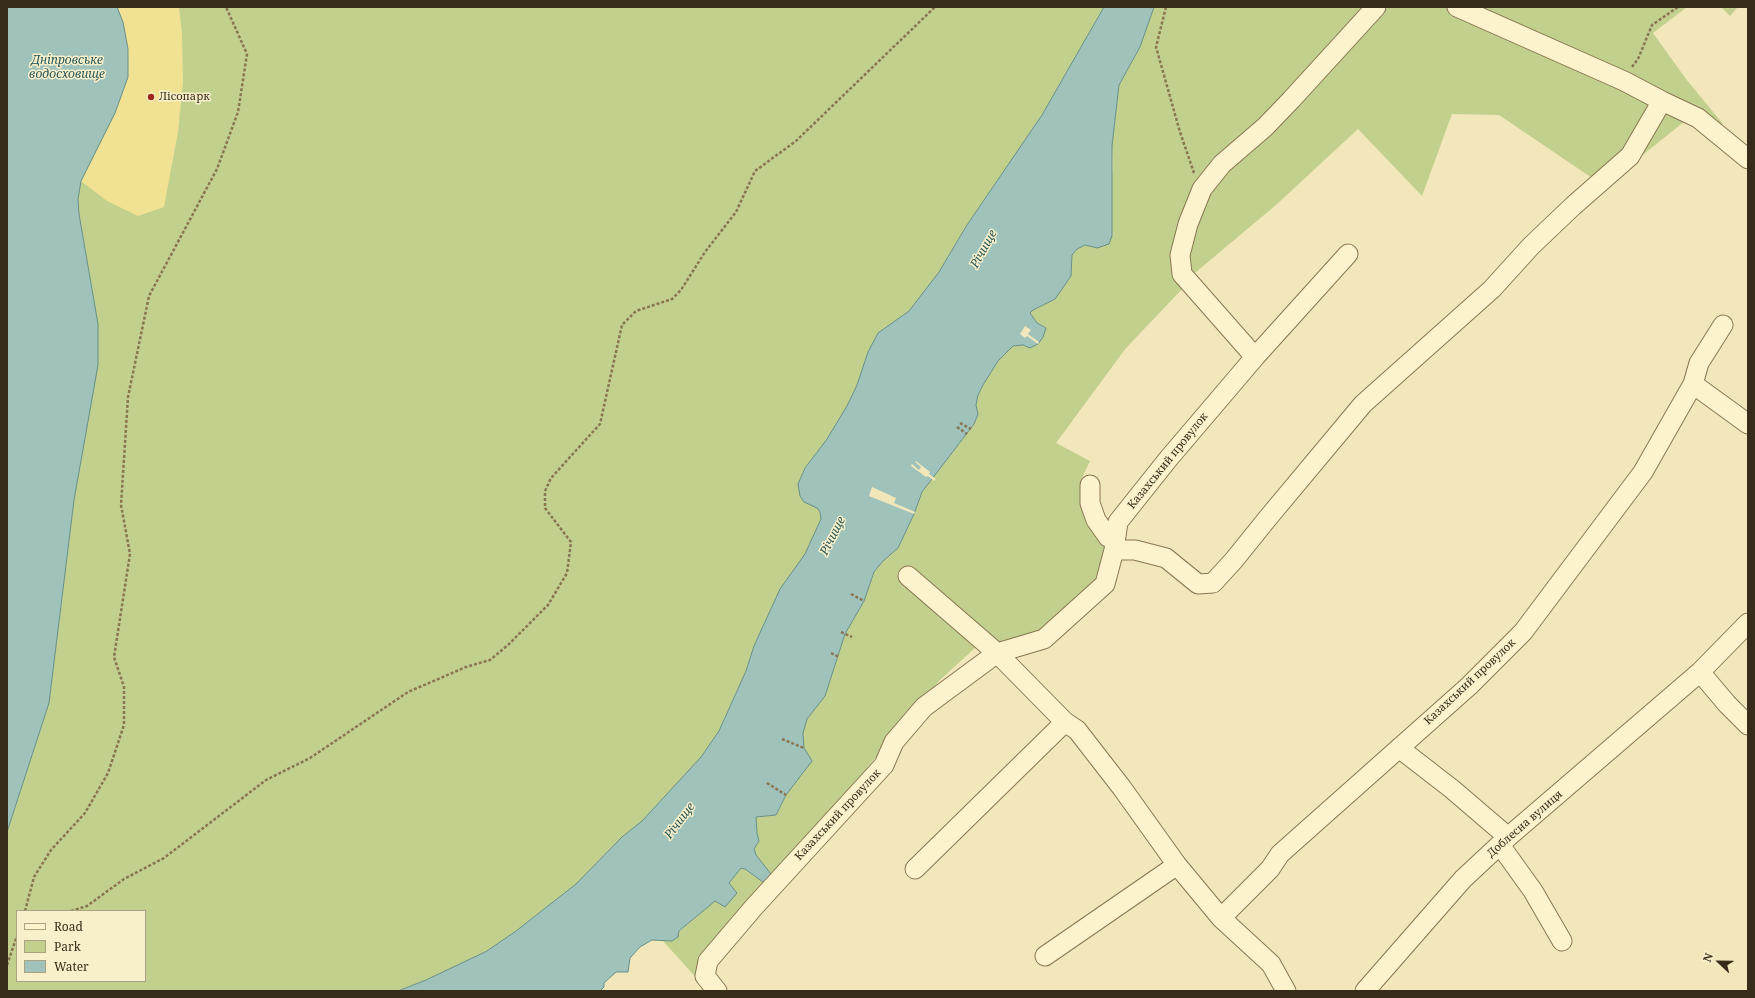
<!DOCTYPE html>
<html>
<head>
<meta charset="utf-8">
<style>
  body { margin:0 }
  #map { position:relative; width:1755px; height:998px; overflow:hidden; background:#f2e7ba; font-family:"Noto Serif",serif }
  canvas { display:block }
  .frame { position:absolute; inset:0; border:8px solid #372b19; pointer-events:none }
  .legend { position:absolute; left:16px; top:910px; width:130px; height:72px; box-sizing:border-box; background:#f8f0ca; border:1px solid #aba183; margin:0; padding:5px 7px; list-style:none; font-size:12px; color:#372b19 }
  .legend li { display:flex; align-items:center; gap:8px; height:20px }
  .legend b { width:20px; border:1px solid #aba183 }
  .north { position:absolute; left:1699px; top:942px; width:40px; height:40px; -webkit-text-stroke:3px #f8f0ca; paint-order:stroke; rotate:292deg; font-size:11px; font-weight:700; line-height:16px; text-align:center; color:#372b19 }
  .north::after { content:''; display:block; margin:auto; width:14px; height:18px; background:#372b19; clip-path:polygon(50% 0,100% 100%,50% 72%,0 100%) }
</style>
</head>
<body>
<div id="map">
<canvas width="1755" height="998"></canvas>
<div class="frame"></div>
<ul class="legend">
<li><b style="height:5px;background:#fcf3cd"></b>Road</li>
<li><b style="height:11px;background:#c1d08d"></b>Park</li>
<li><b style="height:11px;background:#9fc2bb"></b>Water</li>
</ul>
<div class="north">N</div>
</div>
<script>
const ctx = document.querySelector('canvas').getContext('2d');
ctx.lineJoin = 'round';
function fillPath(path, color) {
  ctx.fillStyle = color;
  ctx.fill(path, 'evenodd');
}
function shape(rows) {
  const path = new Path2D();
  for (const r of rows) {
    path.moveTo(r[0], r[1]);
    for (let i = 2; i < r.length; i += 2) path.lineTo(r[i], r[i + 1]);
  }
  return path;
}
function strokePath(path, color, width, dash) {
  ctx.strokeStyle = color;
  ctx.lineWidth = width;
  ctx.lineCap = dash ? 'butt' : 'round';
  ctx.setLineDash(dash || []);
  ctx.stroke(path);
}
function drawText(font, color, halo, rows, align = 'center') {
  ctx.font = font + ' "Noto Serif",serif';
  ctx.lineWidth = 3;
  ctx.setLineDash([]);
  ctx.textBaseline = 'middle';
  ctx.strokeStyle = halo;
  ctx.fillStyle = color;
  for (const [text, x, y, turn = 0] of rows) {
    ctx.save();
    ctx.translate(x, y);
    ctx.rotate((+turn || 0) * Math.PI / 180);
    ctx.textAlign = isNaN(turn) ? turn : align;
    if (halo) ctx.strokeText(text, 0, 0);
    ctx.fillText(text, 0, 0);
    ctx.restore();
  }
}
fillPath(shape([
  [117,7,1104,7,1042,115,967,225,939,272,909,311,878,333,868,352,857,385,847,406,827,439,805,468,800,479,799,490,810,505,817,508,820,512,821,519,805,554,780,590,754,646,746,671,719,731,701,757,642,821,622,837,576,884,516,931,487,951,426,980,398,991,7,991,7,832,49,703,74,500,86,432,98,324,79,214,78,199,81,181,123,22],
  [17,911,145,911,145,981,17,981],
  [1154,7,1687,7,1653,33,1686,79,1723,124,1690,117,1604,186,1499,115,1452,114,1422,196,1358,129,1276,205,1190,277,1186,285,1126,348,1056,443,1090,461,1080,482,1083,499,1109,547,1101,581,1044,633,976,647,940,680,867,768,881,778,758,910,702,984,662,940,672,941,679,932,715,900,725,906,729,883,741,868,745,869,763,882,771,874,756,855,754,849,759,841,757,833,756,816,776,815,786,795,812,761,804,748,802,733,807,719,825,696,845,634,864,601,874,572,883,561,898,548,914,514,922,492,974,424,978,414,976,405,978,395,983,385,998,361,1013,346,1037,344,1043,337,1046,328,1037,323,1030,313,1033,310,1043,305,1071,276,1072,255,1077,249,1085,245,1097,248,1111,188,1113,165,1112,146,1119,85,1140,47],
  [1721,7,1738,7,1730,16]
]), '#c1d08d');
fillPath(shape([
  [121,7,179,7,182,33,183,82,178,132,164,207,138,216,107,201,81,181,115,113,123,22,118,9]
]), '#f1e293');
const water = shape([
  [7,7,117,7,123,22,128,49,128,77,115,113,81,181,78,199,79,214,98,324,98,365,74,500,49,703,7,832,7,7],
  [1104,7,1154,7,1140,47,1119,85,1112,146,1112,236,1109,244,1097,248,1085,245,1077,249,1072,255,1071,276,1055,299,1033,310,1030,313,1037,323,1046,328,1043,337,1038,344,1030,348,1023,345,1013,346,998,361,983,385,978,395,976,405,978,414,974,424,922,492,914,514,898,548,883,561,874,572,864,601,845,634,825,696,807,719,803,733,804,748,812,761,786,795,776,815,756,817,757,833,759,841,754,849,756,855,771,874,769,879,763,882,745,869,741,868,729,883,737,893,725,907,715,901,679,931,678,937,672,941,652,940,640,947,630,958,628,972,616,972,604,983,604,987,600,991,398,991,426,980,487,951,516,931,576,884,622,837,642,821,701,757,719,731,746,671,754,646,780,589,805,554,821,519,820,512,817,508,804,502,800,496,798,484,805,468,827,439,847,406,857,385,868,352,878,333,909,311,939,272,967,225,1042,115,1104,7]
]);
fillPath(water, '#9fc2bb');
strokePath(water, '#668f89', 1);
fillPath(shape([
  [1025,326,1031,330,1028,334,1039,342,1038,344,1027,336,1025,338,1020,334],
  [916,461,930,472,929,474,936,479,934,481,928,476,926,477,911,466,912,464,919,470,921,467,915,462],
  [872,487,896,498,894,503,915,512,914,514,869,496]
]), '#f2e7ba');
const minor = shape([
  [1457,7,1624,81,1662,101,1698,118,1748,159],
  [1255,357,1182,274,1180,255,1188,224,1202,189,1222,164,1265,127,1291,100,1376,7],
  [1693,384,1748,424],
  [1090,485,1090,503,1096,520,1108,537,1114,540],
  [1114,550,1135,550,1166,558,1198,584,1213,583,1234,560,1267,519,1363,404,1492,289,1531,246,1573,206,1630,156,1662,101],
  [908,576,997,653,1065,722,1077,730,1122,788,1177,865,1221,918,1271,964,1286,991],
  [1700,672,1727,704,1748,725],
  [1399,748,1452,789,1508,837],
  [1500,845,1533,891,1562,941],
  [915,869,1065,722],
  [1221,918,1270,869,1280,854,1469,686,1523,632,1643,472,1693,384,1699,363,1723,325],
  [1045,956,1177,865],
  [717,991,705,976,708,961,754,907,884,765,894,742,924,707,997,653,1044,639,1105,584,1114,550,1118,522,1169,458,1255,357,1348,254],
  [1365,991,1463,879,1508,837,1700,672,1748,623]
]);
strokePath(minor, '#8a7553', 21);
strokePath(shape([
  [1166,7,1156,47,1180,132,1194,173],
  [1632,67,1638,59,1652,25,1678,7],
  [960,423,971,429],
  [957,427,967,434],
  [851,594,864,601],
  [841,632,852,637],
  [831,653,839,657],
  [782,739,804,748],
  [767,783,786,795],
  [25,911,34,877,51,850,85,813,108,773,124,725,124,687,114,657,130,554,121,505,128,397,149,296,217,169,238,112,247,54,226,7],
  [71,911,87,906,124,879,164,858,266,780,310,758,408,692,466,667,490,660,508,645,548,605,567,573,571,542,545,508,545,491,551,478,600,424,622,325,636,311,672,299,681,290,705,252,736,212,755,171,796,141,935,7],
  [7,965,17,936]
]), '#8a7553', 2.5, [3, 2]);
strokePath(minor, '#fcf3cd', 19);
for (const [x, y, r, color] of [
  [151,97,4,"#9e2a1d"]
]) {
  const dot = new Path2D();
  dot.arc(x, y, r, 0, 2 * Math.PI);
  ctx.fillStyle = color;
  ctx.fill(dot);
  strokePath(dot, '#f8f0ca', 1.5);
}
drawText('11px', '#372b19', '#f8f0ca', [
  ["Лісопарк",159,97]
], 'left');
drawText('11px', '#372b19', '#f8f0ca', [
  ["Казахський провулок",1168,461,-51],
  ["Казахський провулок",1470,682,-43],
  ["Казахський провулок",838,815,-47],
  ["Доблесна вулиця",1525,824,-41]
]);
drawText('italic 12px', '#275658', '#f8f0ca', [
  ["Дніпровське",67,61],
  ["водосховище",67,75],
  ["Річище",984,249,-61],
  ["Річище",833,536,-63],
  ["Річище",680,821,-53]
]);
</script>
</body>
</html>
